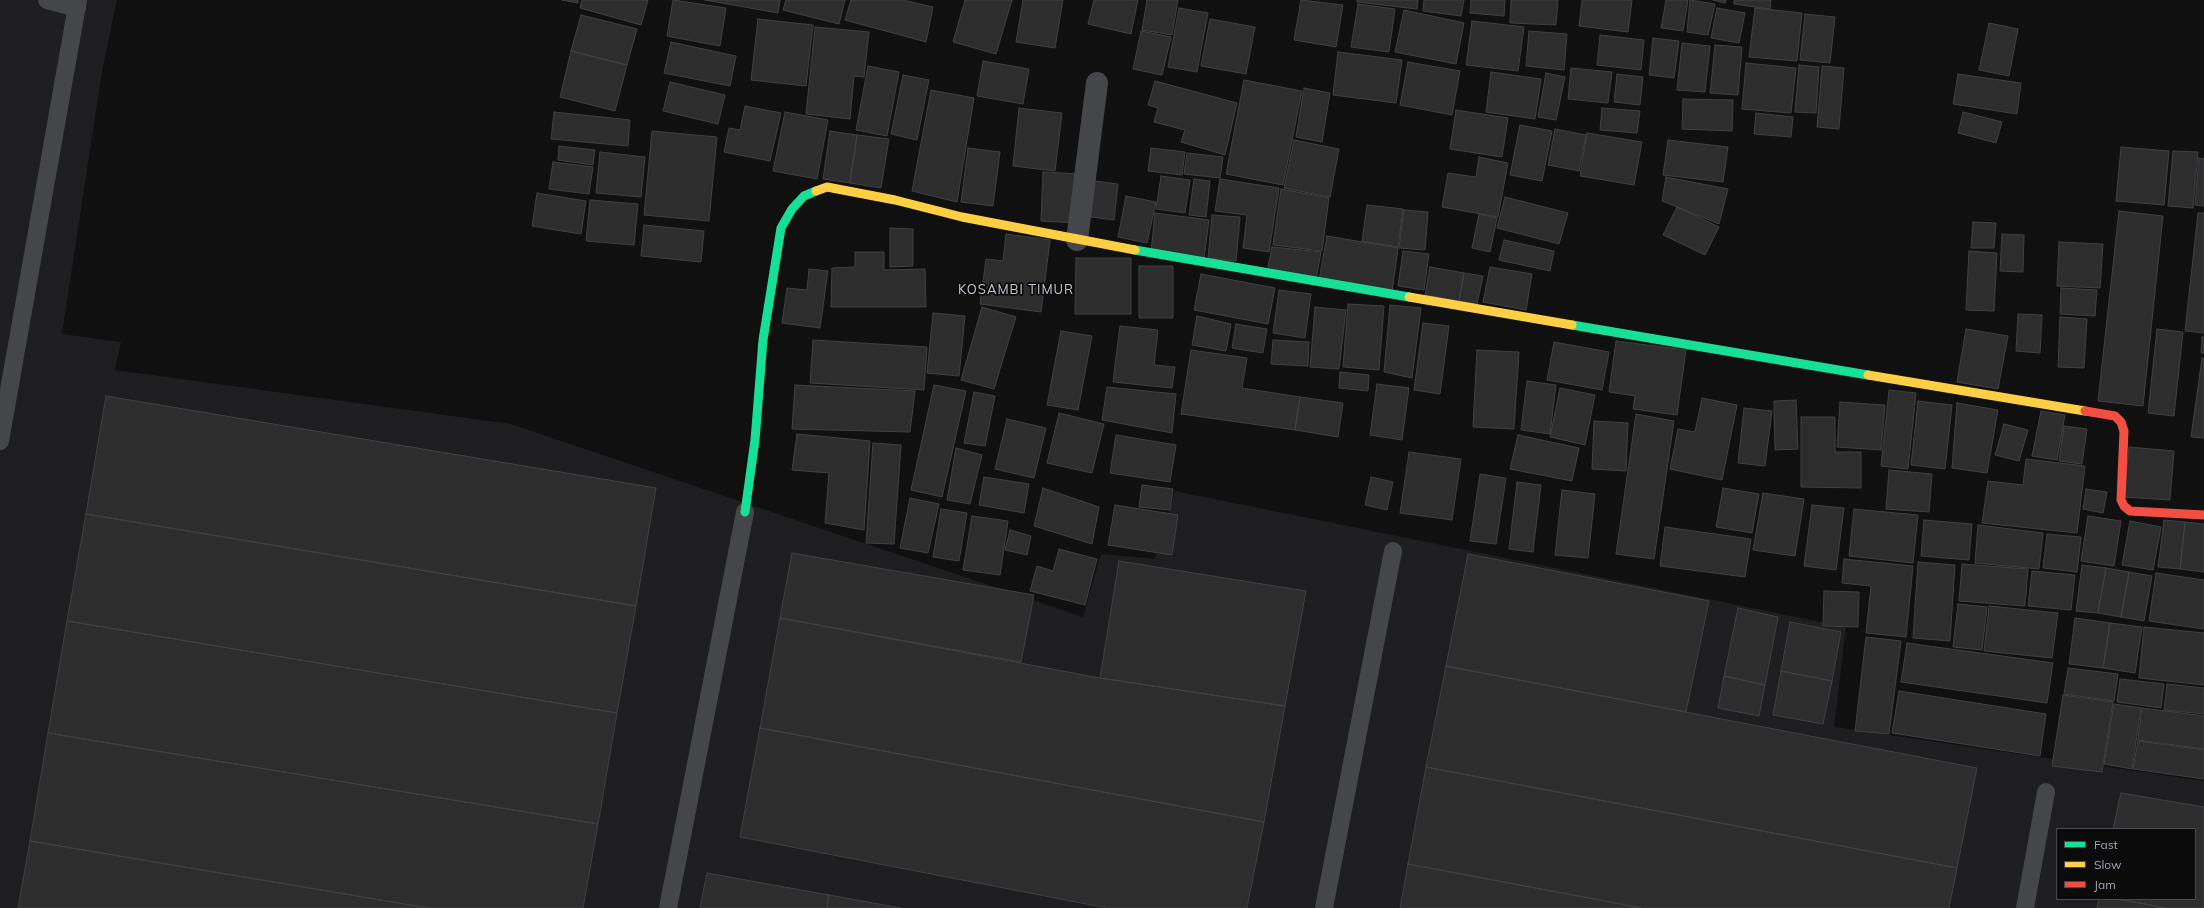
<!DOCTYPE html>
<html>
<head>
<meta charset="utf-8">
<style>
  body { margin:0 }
  #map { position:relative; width:2204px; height:908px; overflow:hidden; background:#101011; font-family:Mulish,sans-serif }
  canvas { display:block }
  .legend { position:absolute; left:2056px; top:828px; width:140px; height:72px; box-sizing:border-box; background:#0b0b0c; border:1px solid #48494e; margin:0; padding:5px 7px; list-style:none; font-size:12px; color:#a3a6b1 }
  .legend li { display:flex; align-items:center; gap:8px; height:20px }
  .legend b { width:20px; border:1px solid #48494e }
</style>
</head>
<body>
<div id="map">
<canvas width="2204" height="908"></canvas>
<ul class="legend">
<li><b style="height:5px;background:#16e098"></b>Fast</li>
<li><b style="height:5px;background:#ffcf43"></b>Slow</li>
<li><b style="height:5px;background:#f24e42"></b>Jam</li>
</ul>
</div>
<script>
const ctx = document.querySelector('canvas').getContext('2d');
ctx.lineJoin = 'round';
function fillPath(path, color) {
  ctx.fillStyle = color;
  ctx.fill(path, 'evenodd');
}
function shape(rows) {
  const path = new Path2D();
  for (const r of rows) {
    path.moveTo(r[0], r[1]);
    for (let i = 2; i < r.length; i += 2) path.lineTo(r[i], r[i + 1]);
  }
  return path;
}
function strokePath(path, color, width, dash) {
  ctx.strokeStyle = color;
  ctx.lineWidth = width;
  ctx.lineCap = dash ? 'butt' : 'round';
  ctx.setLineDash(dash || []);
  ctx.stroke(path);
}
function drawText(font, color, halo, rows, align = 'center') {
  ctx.font = font + ' Mulish,sans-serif';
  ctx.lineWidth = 3.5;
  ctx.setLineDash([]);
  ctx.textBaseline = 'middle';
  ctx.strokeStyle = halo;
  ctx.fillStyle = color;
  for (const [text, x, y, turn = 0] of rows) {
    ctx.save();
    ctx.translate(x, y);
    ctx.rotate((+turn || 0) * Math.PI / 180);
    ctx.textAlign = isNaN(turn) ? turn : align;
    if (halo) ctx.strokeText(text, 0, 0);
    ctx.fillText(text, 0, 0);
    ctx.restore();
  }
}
fillPath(shape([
  [0,0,117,0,102,71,62,334,121,342,115,370,511,424,1083,617,1101,554,1155,559,1175,491,1846,627,1834,727,2204,781,2204,908,0,908],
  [2057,829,2195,829,2195,899,2057,899]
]), '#1e1d1f');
const building = shape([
  [562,0,578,0,578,3,562,0],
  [582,0,648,0,641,25,580,8,582,0],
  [673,0,726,8,720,46,667,36,673,0],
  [705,0,780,0,778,13,705,0],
  [786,0,845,0,839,24,783,10,786,0],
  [851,0,903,0,933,7,926,42,845,20,851,0],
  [965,0,1012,0,996,54,953,42,965,0],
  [1023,0,1063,0,1055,48,1016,42,1023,0],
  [1094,0,1138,0,1131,34,1088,24,1094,0],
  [1147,0,1178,0,1172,35,1142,30,1147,0],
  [1301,0,1343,5,1336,47,1294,40,1301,0],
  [1357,0,1418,0,1417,9,1357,2,1357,0],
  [1424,0,1464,0,1461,16,1423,11,1424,0],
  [1471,0,1505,0,1504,16,1470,13,1471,0],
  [1511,0,1558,0,1556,25,1510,23,1511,0],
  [1582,0,1632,0,1628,32,1579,26,1582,0],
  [1666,0,1688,0,1683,31,1661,28,1666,0],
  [1690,0,1715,4,1708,35,1687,32,1690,0],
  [1713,0,1726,0,1725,3,1713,0],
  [1734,0,1771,0,1770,9,1734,4,1734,0],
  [1358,4,1395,9,1389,52,1351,47,1358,4],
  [1179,8,1208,13,1197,72,1168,67,1179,8],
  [1717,8,1745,13,1739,43,1711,38,1717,8],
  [1755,8,1802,13,1797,61,1749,57,1755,8],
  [1404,10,1464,23,1456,64,1395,52,1404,10],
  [1805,14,1835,17,1830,63,1800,60,1805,14],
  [581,15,637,29,627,65,571,51,581,15],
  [758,19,813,25,806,86,751,80,758,19],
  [1210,19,1255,27,1246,74,1201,66,1210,19],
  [1472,21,1524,27,1518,71,1466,65,1472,21],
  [1989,23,2018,29,2009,76,1979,70,1989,23],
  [815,27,869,32,864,77,854,76,850,119,806,114,815,27],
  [1141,31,1171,37,1162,75,1133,69,1141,31],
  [1529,31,1567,34,1564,70,1526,66,1529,31],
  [1600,35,1644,40,1641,70,1597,65,1600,35],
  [1653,38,1679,41,1674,78,1649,75,1653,38],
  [671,42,736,56,730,86,664,73,671,42],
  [1682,43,1710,46,1705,92,1677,90,1682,43],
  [1715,45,1742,47,1738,95,1710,93,1715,45],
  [571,51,627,65,615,111,560,97,571,51],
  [1338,52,1402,60,1396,103,1333,95,1338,52],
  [983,61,1029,69,1023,104,977,96,983,61],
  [1408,62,1460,71,1452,115,1400,105,1408,62],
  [1746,63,1796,68,1791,113,1742,109,1746,63],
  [1799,65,1819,67,1816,113,1795,112,1799,65],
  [868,66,899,72,887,136,856,130,868,66],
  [1822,66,1844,68,1839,129,1817,127,1822,66],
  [1571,68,1612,72,1608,103,1568,99,1571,68],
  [1491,72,1541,79,1535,119,1486,112,1491,72],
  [1546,73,1565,77,1556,120,1538,117,1546,73],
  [1617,74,1643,77,1640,105,1614,102,1617,74],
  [1958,74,2021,83,2017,114,1953,104,1958,74],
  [903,75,929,80,917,140,891,134,903,75],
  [1244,80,1302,91,1283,185,1226,174,1244,80],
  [1155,81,1237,103,1225,155,1181,142,1185,130,1154,122,1158,108,1148,105,1155,81],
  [670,82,725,95,718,124,663,111,670,82],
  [1304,88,1330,93,1322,142,1296,137,1304,88],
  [931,90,974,98,957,202,912,191,931,90],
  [1683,99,1733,100,1732,131,1682,129,1683,99],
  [745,106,781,113,770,161,724,152,729,128,740,130,745,106],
  [1019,108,1062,113,1055,171,1013,166,1019,108],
  [1602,108,1640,111,1637,133,1600,130,1602,108],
  [1456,110,1508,118,1502,157,1450,149,1456,110],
  [554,112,630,120,628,146,551,139,554,112],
  [785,112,828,120,817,179,773,171,785,112],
  [1963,112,2002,122,1996,143,1958,133,1963,112],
  [1756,113,1793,117,1791,137,1754,134,1756,113],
  [1520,125,1552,131,1542,181,1510,175,1520,125],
  [1555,129,1586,135,1579,171,1548,165,1555,129],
  [652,131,717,137,709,221,644,215,652,131],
  [830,131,857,135,850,183,823,179,830,131],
  [1587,133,1642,142,1634,185,1580,176,1587,133],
  [857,135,889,139,881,188,850,183,857,135],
  [1294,140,1339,149,1330,197,1284,188,1294,140],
  [1668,140,1728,147,1723,182,1663,175,1668,140],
  [559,146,595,150,593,165,558,160,559,146],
  [2121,147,2169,151,2164,205,2116,201,2121,147],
  [968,148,1000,152,993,206,961,202,968,148],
  [1151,148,1185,152,1182,175,1148,171,1151,148],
  [2173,151,2198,152,2193,208,2168,206,2173,151],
  [600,152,645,157,641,197,596,193,600,152],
  [1187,153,1223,157,1220,178,1184,174,1187,153],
  [1479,157,1508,163,1498,217,1442,207,1448,173,1476,177,1479,157],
  [2199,158,2204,159,2204,206,2195,205,2199,158],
  [553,162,593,167,589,194,549,189,553,162],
  [1043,172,1079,174,1077,223,1041,221,1043,172],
  [1161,176,1190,180,1185,213,1156,209,1161,176],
  [1666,177,1728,189,1719,224,1662,201,1666,177],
  [1194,179,1210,181,1206,217,1189,215,1194,179],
  [1220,179,1279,188,1269,252,1243,248,1247,215,1215,211,1220,179],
  [1095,181,1118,184,1114,220,1091,217,1095,181],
  [1281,189,1329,198,1322,251,1273,245,1281,189],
  [537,193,586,201,581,234,532,226,537,193],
  [1126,196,1156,202,1147,243,1118,237,1126,196],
  [1505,197,1568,213,1559,244,1497,228,1505,197],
  [590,200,638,204,634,245,586,241,590,200],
  [1367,205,1403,209,1398,247,1362,241,1367,205],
  [1677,207,1719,227,1705,255,1663,235,1677,207],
  [1404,210,1428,212,1425,250,1399,248,1404,210],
  [2119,211,2163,216,2143,406,2098,401,2119,211],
  [1155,213,1209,220,1204,258,1151,252,1155,213],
  [2198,213,2204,213,2204,333,2185,331,2198,213],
  [1479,214,1497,218,1490,252,1472,248,1479,214],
  [1212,215,1240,217,1236,261,1208,258,1212,215],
  [1973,222,1996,223,1994,248,1971,248,1973,222],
  [644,225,704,231,701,262,641,256,644,225],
  [890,228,913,229,913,266,890,267,890,228],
  [1006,234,1050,240,1041,312,980,304,986,259,1003,261,1006,234],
  [2002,234,2024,235,2023,272,2000,271,2002,234],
  [1327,236,1398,248,1392,292,1319,280,1327,236],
  [1504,240,1554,251,1550,271,1499,260,1504,240],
  [2059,242,2103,244,2100,288,2057,286,2059,242],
  [1272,247,1321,252,1316,280,1267,272,1272,247],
  [1403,251,1429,254,1424,290,1398,286,1403,251],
  [1969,251,1997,253,1994,311,1966,310,1969,251],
  [855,252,884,252,884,270,925,269,926,307,831,307,832,268,855,267,855,252],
  [1076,258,1131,258,1131,314,1075,314,1076,258],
  [1139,266,1173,266,1173,318,1139,318,1139,266],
  [1430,267,1464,273,1459,301,1425,295,1430,267],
  [1490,267,1532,274,1526,310,1483,302,1490,267],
  [809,269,828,271,820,328,782,323,787,288,807,290,809,269],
  [1464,273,1483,276,1477,304,1459,301,1464,273],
  [1201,274,1275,288,1268,324,1194,310,1201,274],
  [2061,288,2097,290,2095,316,2060,314,2061,288],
  [1279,290,1311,294,1305,338,1273,333,1279,290],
  [1348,304,1384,306,1379,370,1343,367,1348,304],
  [1390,305,1421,308,1412,378,1384,372,1390,305],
  [982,307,1016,317,994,389,961,380,982,307],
  [1315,307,1346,310,1339,369,1310,367,1315,307],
  [933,313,965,316,959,376,927,373,933,313],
  [2018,314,2042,315,2040,353,2016,351,2018,314],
  [1197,316,1231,324,1226,351,1192,345,1197,316],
  [2060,317,2087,319,2084,368,2058,367,2060,317],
  [1423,323,1449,326,1440,394,1414,390,1423,323],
  [1236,324,1267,329,1263,353,1232,348,1236,324],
  [1120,326,1158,330,1154,365,1175,367,1172,388,1113,382,1120,326],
  [1966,329,2008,336,1998,389,1957,382,1966,329],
  [2157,329,2183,332,2174,416,2148,413,2157,329],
  [1061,331,1092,336,1078,410,1047,405,1061,331],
  [2202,337,2204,337,2204,353,2201,353,2202,337],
  [813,340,927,347,924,390,810,383,813,340],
  [1273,340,1309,342,1308,366,1271,364,1273,340],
  [1616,341,1686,350,1677,415,1633,409,1635,396,1609,392,1616,341],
  [1554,342,1609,352,1602,390,1547,380,1554,342],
  [1191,350,1247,358,1242,388,1300,397,1295,430,1181,414,1191,350],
  [1477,350,1519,352,1514,429,1473,427,1477,350],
  [2202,358,2204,358,2204,438,2191,437,2202,358],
  [1340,372,1369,375,1368,391,1339,388,1340,372],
  [1527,381,1556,385,1550,434,1521,430,1527,381],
  [1377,384,1409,388,1402,440,1370,435,1377,384],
  [795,385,915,391,910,432,792,429,795,385],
  [934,385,966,391,942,497,911,490,934,385],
  [1107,387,1176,394,1172,433,1102,420,1107,387],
  [1560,388,1595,395,1585,445,1550,437,1560,388],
  [1889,390,1916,393,1908,469,1881,466,1889,390],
  [974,392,995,396,985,446,964,443,974,392],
  [106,396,656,488,636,606,86,514,106,396],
  [1300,397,1343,403,1338,437,1295,430,1300,397],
  [1702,398,1737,405,1722,480,1670,469,1678,429,1695,432,1702,398],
  [1796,400,1798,449,1775,450,1774,401,1796,400],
  [1918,401,1952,405,1945,469,1911,465,1918,401],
  [1840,402,1885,405,1881,450,1837,447,1840,402],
  [1957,403,1998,410,1987,473,1952,468,1957,403],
  [1744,408,1772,411,1765,466,1738,463,1744,408],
  [2041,411,2065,415,2057,460,2032,456,2041,411],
  [1059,413,1104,424,1092,473,1047,463,1059,413],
  [1636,414,1674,421,1654,559,1616,554,1636,414],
  [1801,417,1835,417,1835,452,1861,452,1861,488,1801,487,1801,417],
  [1007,419,1046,428,1034,478,995,469,1007,419],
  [1594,421,1628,423,1626,471,1592,469,1594,421],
  [2004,424,2028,430,2019,461,1995,455,2004,424],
  [2064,426,2087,429,2082,464,2059,461,2064,426],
  [797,434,870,441,864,530,825,523,829,473,792,470,797,434],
  [1116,435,1176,445,1170,482,1110,473,1116,435],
  [1518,435,1579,448,1572,481,1510,469,1518,435],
  [873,443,901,445,894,544,866,543,873,443],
  [2129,447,2174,451,2170,500,2124,497,2129,447],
  [956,448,982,455,970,504,947,500,956,448],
  [1409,452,1461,459,1452,520,1400,513,1409,452],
  [2026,459,2085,466,2077,533,1982,523,1988,481,2023,485,2026,459],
  [1889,470,1932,474,1929,512,1886,509,1889,470],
  [1480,474,1506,478,1496,544,1470,541,1480,474],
  [984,477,1029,484,1024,513,979,505,984,477],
  [1371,477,1393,482,1387,510,1365,505,1371,477],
  [1517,482,1541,485,1533,552,1509,549,1517,482],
  [1142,485,1173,489,1170,510,1139,507,1142,485],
  [1043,488,1099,507,1092,544,1034,526,1043,488],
  [1723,488,1759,494,1752,533,1716,527,1723,488],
  [2086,489,2107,492,2103,513,2083,509,2086,489],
  [1562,490,1595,494,1588,558,1555,555,1562,490],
  [1763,493,1804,499,1795,556,1753,550,1763,493],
  [910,498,939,504,928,553,900,548,910,498],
  [1115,505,1178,515,1172,555,1108,545,1115,505],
  [1812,505,1844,508,1836,570,1804,566,1812,505],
  [941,509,967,513,959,561,933,557,941,509],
  [1854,509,1918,515,1913,563,1849,556,1854,509],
  [86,514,636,606,617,713,67,621,86,514],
  [972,516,1008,521,1000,575,963,570,972,516],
  [2088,516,2121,521,2114,566,2081,561,2088,516],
  [1924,520,1972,524,1969,560,1921,556,1924,520],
  [2164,520,2185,522,2180,569,2158,567,2164,520],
  [2130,521,2161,527,2153,570,2122,565,2130,521],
  [2185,522,2204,524,2204,572,2180,569,2185,522],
  [1978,525,2043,533,2039,569,1975,563,1978,525],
  [1665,527,1751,539,1745,577,1660,566,1665,527],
  [1010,530,1031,536,1027,555,1005,550,1010,530],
  [2047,534,2081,537,2077,572,2043,568,2047,534],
  [1059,549,1097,559,1085,605,1030,591,1037,566,1053,571,1059,549],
  [792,553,1034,595,1021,662,780,618,792,553],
  [1468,554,1709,601,1686,712,1446,666,1468,554],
  [1844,559,1913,566,1906,637,1866,633,1871,586,1842,583,1844,559],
  [1119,561,1306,591,1285,706,1100,678,1119,561],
  [1918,562,1955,565,1950,641,1913,638,1918,562],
  [1962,564,2028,569,2025,606,1959,601,1962,564],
  [2082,565,2106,568,2098,613,2076,611,2082,565],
  [2106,568,2129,572,2121,617,2098,613,2106,568],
  [2032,571,2075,575,2071,610,2028,606,2032,571],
  [2129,572,2152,576,2144,621,2121,617,2129,572],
  [2156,573,2204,580,2204,629,2149,621,2156,573],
  [1824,591,1859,592,1858,627,1823,626,1824,591],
  [1958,604,1987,607,1982,650,1953,647,1958,604],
  [1989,606,2058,613,2052,658,1984,651,1989,606],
  [1738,608,1778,617,1765,685,1724,676,1738,608],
  [780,618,1100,678,1285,706,1264,822,760,728,780,618],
  [2075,618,2110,623,2103,668,2069,664,2075,618],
  [67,621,617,713,598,824,48,733,67,621],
  [1790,622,1841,632,1832,681,1781,671,1790,622],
  [2110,623,2142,627,2135,673,2103,668,2110,623],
  [2144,627,2204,633,2204,685,2139,678,2144,627],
  [1866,637,1901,641,1889,734,1855,731,1866,637],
  [1907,643,2053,663,2047,703,1901,682,1907,643],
  [1446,666,1977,768,1957,868,1426,767,1446,666],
  [2068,668,2118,674,2114,701,2064,694,2068,668],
  [1781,671,1832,681,1823,724,1773,715,1781,671],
  [1724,676,1765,685,1759,716,1718,708,1724,676],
  [2120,679,2164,684,2161,708,2117,702,2120,679],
  [2167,684,2204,688,2204,714,2164,710,2167,684],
  [1899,691,2046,714,2040,756,1892,733,1899,691],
  [2063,695,2113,702,2102,772,2052,766,2063,695],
  [2114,704,2141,708,2132,769,2104,764,2114,704],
  [2142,708,2204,716,2204,749,2138,740,2142,708],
  [760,728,1264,822,1247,908,1107,908,740,837,760,728],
  [48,733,598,824,583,908,428,908,30,841,48,733],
  [2138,741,2204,750,2204,779,2133,769,2138,741],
  [1426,767,1957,868,1949,908,1642,908,1408,864,1426,767],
  [2121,793,2204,807,2204,908,2166,908,2118,899,2195,899,2195,829,2113,829,2121,793],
  [30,841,428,908,18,908,30,841],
  [1408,864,1642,908,1400,908,1408,864],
  [707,873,829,895,827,908,700,908,707,873],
  [829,895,901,908,827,908,829,895],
  [2099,899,2118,899,2166,908,2097,908,2099,899]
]);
fillPath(building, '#2d2d2e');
strokePath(building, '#404144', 1);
strokePath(shape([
  [47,0,77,8],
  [0,441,78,0],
  [668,908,745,512],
  [1324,908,1393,551],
  [2025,908,2046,792]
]), '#45464a', 18);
strokePath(shape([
  [1077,240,1097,83]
]), '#45464a', 22);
strokePath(shape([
  [1135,250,1409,297],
  [1572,325,1868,375],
  [745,512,755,440,763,340,781,228,792,209,804,196,816,191]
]), '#16e098', 9);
strokePath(shape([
  [816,191,827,187,895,200,962,217,1135,250],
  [1409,297,1572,325],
  [1868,375,2085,411]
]), '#ffcf43', 9);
strokePath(shape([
  [2085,411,2115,416,2121,422,2124,431,2121,500,2124,506,2130,511,2204,515]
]), '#f24e42', 9);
ctx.letterSpacing = '1px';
drawText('13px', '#c3c6cd', '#0b0b0c', [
  ["KOSAMBI TIMUR",1016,290]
]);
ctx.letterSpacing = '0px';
</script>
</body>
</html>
